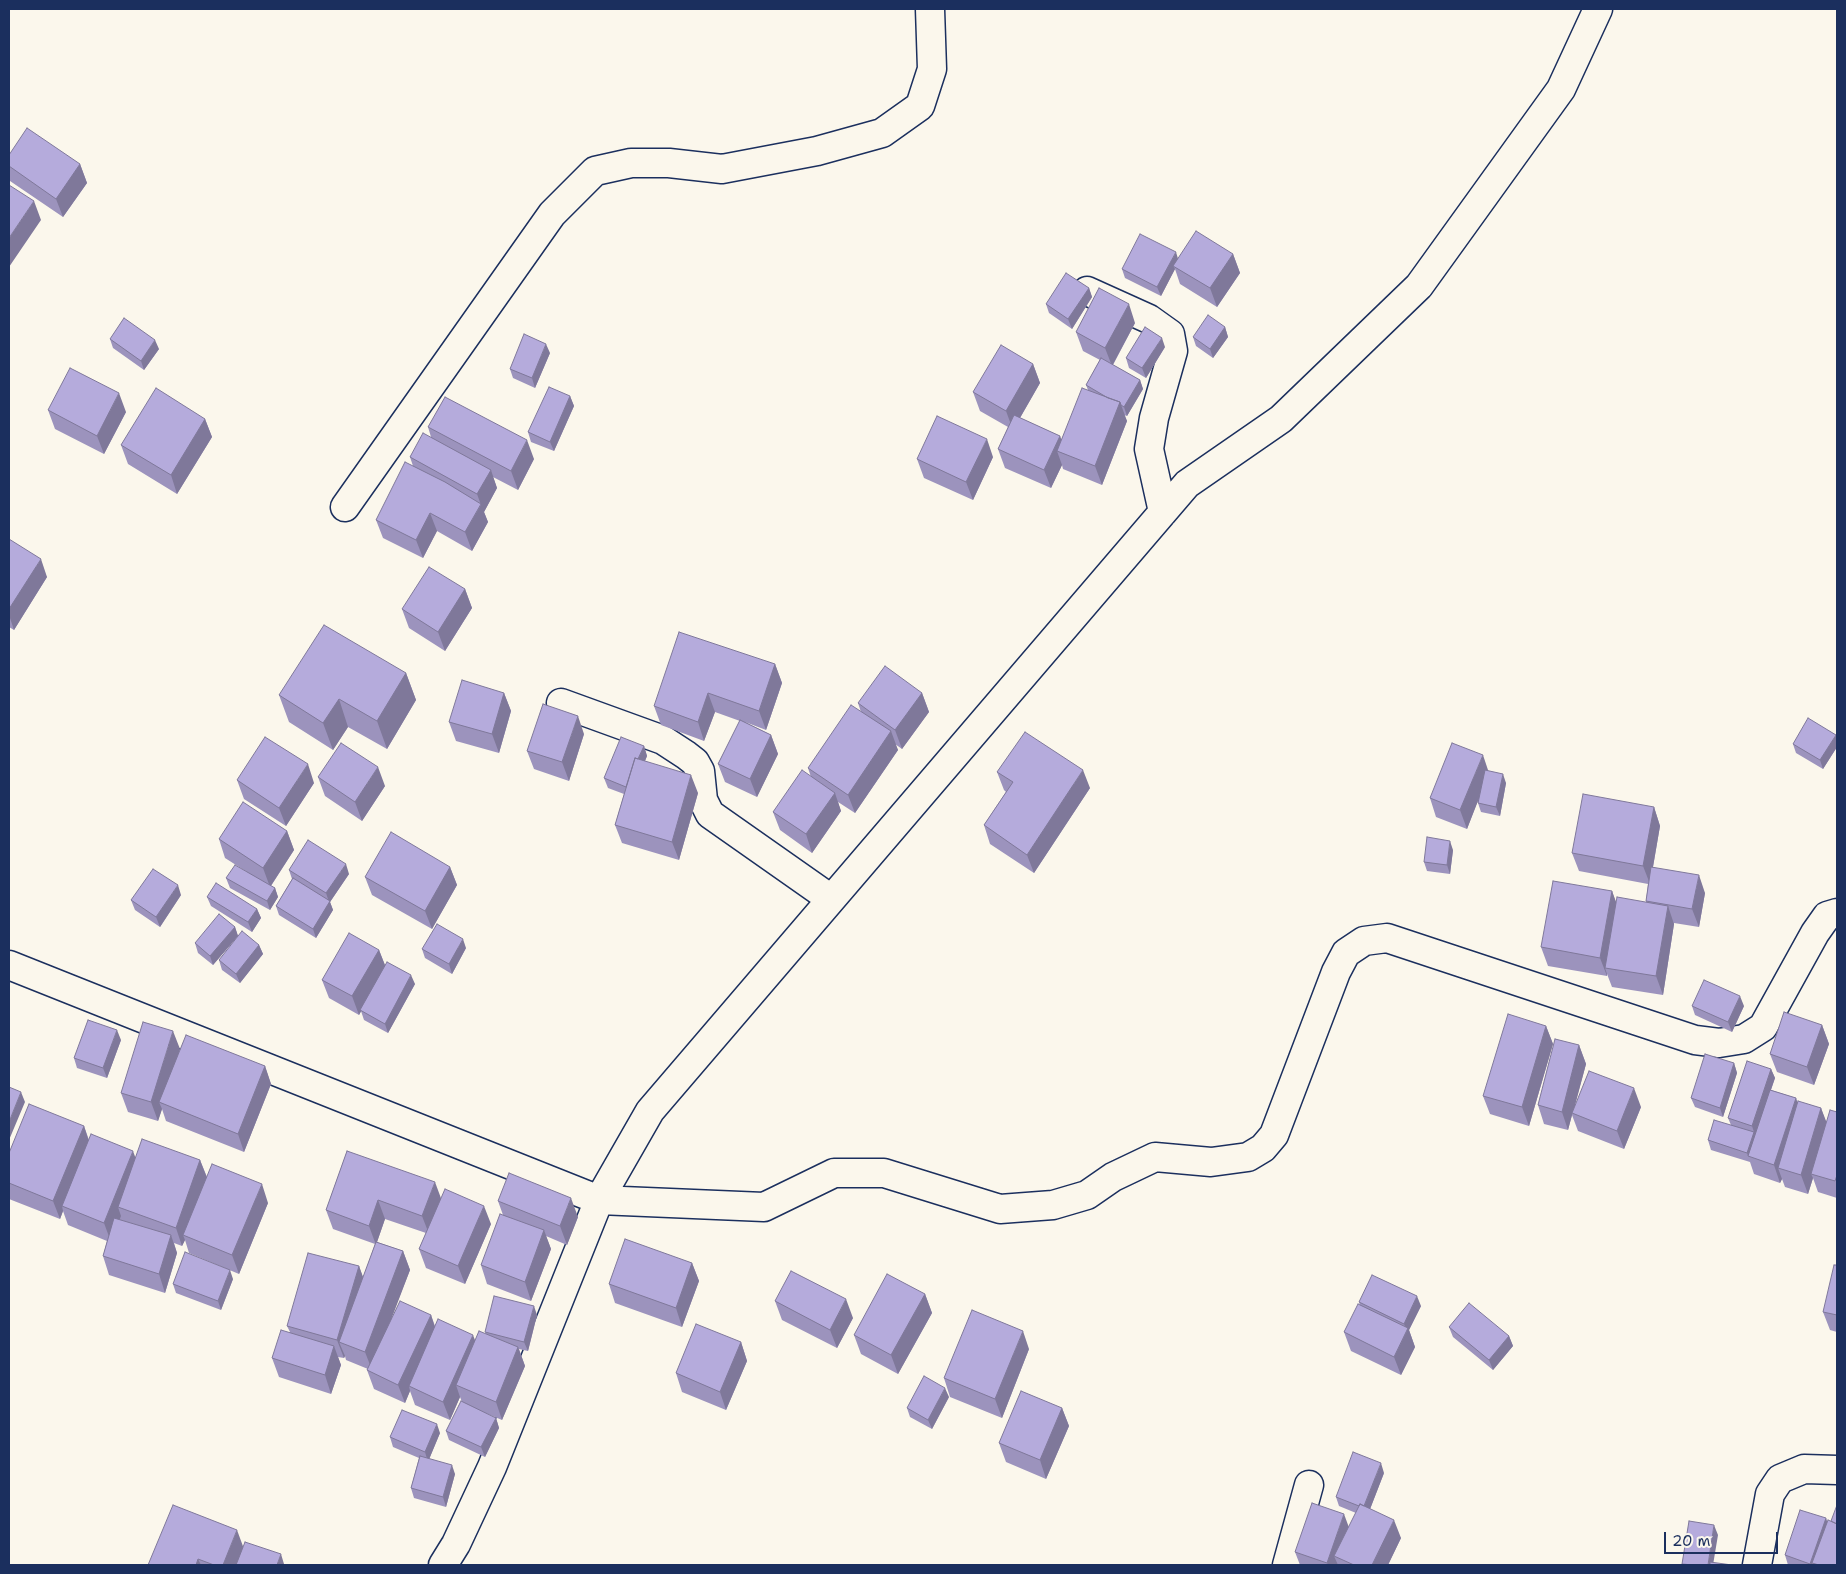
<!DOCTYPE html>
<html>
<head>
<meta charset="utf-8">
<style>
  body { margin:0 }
  #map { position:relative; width:1846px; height:1574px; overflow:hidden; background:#fbf7ec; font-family:"Shantell Sans",sans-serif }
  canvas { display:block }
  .frame { position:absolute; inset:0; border:10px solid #1b2f5e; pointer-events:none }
  .scale { position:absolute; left:1664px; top:1532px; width:114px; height:22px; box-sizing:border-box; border:2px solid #1b2f5e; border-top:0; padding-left:6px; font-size:15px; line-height:18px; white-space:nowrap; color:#1b2f5e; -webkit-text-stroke:4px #fbf7ec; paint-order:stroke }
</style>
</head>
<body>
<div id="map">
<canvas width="1846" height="1574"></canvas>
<div class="frame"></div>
<div class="scale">20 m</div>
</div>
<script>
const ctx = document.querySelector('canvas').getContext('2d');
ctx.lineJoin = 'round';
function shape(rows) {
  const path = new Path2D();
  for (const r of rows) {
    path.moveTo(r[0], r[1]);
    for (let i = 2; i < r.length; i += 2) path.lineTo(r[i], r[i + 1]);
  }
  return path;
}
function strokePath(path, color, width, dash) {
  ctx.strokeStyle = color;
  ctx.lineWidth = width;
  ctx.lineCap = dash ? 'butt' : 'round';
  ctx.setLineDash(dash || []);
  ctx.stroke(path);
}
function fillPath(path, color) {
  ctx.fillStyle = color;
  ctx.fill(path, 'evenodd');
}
const minor = shape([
  [1087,291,1149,319,1170,334,1173,351,1154,418,1149,449,1163,512],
  [345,507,552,214,595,171,631,163,669,163,722,169,817,151,882,133,920,106,932,69,930,9],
  [561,703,663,740,686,755,695,762,700,771,703,800,710,814,831,899],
  [9,965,599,1200,764,1207,834,1173,884,1173,1000,1209,1053,1205,1087,1195,1113,1177,1155,1157,1211,1162,1248,1157,1263,1148,1274,1135,1336,972,1346,953,1364,941,1387,938,1695,1040,1719,1043,1744,1039,1763,1027,1815,933,1827,916,1837,913],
  [443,1565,456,1544,492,1467,599,1200,650,1111,1187,484,1281,419,1419,286,1561,89,1598,9],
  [1287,1565,1309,1485],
  [1757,1565,1770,1494,1780,1479,1804,1469,1837,1470]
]);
strokePath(minor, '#1b2f5e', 31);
strokePath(minor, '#fbf7ec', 28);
fillPath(shape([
  [9,155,80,164,87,183,63,217,10,181,9,177],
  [1233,254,1240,273,1217,307,1180,284,1175,269,1161,296,1125,278,1122,269,1178,259],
  [1089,288,1092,297,1072,329,1049,313,1046,304],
  [1135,323,1113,365,1140,380,1143,389,1127,416,1124,415,1127,421,1102,485,1063,469,1062,465,1051,488,1005,468,998,449,1008,427,980,411,973,392,1033,364,1040,383,1020,418,1060,436,1061,440,1088,390,1086,385,1100,360,1083,351,1076,332],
  [1225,327,1228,337,1213,358,1196,346,1193,337],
  [110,339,159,349,144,370,113,348],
  [1165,347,1146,378,1129,368,1126,358],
  [550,353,535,388,513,378,510,369],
  [570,396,574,406,554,451,531,442,528,432],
  [48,410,126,412,104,454,55,429],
  [205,419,212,437,177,494,128,464,121,445],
  [428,427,534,459,518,490,493,477,497,488,484,512,488,522,472,551,437,531,423,558,383,538,376,520,413,466,410,457,431,437],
  [993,457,973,500,924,478,917,459],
  [9,539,47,577,14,630,9,627],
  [465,589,472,608,445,651,409,628,402,609],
  [775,664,782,683,766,730,745,722,771,735,778,754,757,797,725,782,718,764,740,721,715,712,704,741,661,725,654,706],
  [406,673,416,700,387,749,348,727,333,750,289,722,279,695],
  [504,693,511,711,499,753,456,741,449,722],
  [922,693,929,712,902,749,895,744,898,750,855,813,838,802,841,811,812,853,780,830,773,812,811,777,808,768,861,712,858,703],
  [584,734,569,781,534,769,527,751],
  [1837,739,1837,747,1823,769,1796,753,1793,744],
  [644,746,647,756,645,761,698,793,679,860,622,843,615,825,624,794,608,788,604,778],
  [1489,771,1506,783,1500,816,1481,812,1478,803,1478,800,1467,829,1436,817,1430,798],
  [997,772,1090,788,1034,873,990,844,984,825,1006,792,1004,790],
  [318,777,385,786,362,821,325,796],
  [237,780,314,783,286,826,244,799],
  [1654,807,1660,826,1653,867,1705,893,1699,927,1674,923,1674,924,1663,995,1612,987,1607,974,1607,976,1548,966,1541,947,1612,891,1616,903,1646,902,1646,901,1648,884,1579,871,1572,853],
  [287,831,294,850,271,886,275,888,278,897,270,910,230,888,226,878,247,872,225,858,219,839],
  [1453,850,1450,874,1427,871,1424,862],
  [450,867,457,885,432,929,372,895,365,877],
  [289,870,349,874,330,902,333,910,316,938,279,915,276,906,292,879],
  [181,895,160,927,135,910,131,900],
  [207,897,257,909,261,918,252,932,211,906],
  [235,927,238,936,213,965,198,953,195,943],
  [259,945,263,954,240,983,222,970,219,960],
  [466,948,452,974,425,958,422,949],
  [379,950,385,965,415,984,388,1033,364,1020,361,1011,359,1015,329,998,322,980],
  [1692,1006,1744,1006,1732,1032,1695,1015],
  [1822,1025,1829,1044,1814,1085,1777,1072,1770,1054],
  [1546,1026,1553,1044,1529,1126,1490,1114,1483,1096],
  [121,1040,107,1078,77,1068,74,1058],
  [1579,1045,1586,1064,1575,1104,1641,1107,1624,1149,1578,1131,1572,1115,1568,1130,1544,1124,1538,1105],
  [180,1049,178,1056,265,1066,271,1084,244,1152,166,1121,162,1109,158,1121,128,1112,121,1093],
  [1734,1063,1737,1073,1723,1117,1695,1107,1691,1098],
  [1771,1069,1775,1078,1771,1090,1796,1098,1797,1102,1821,1108,1826,1123,1837,1112,1837,1198,1818,1192,1813,1178,1808,1194,1785,1187,1782,1179,1780,1183,1754,1174,1750,1162,1711,1150,1708,1140,1731,1125,1728,1118],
  [84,1126,89,1140,136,1158,200,1160,207,1177,268,1203,239,1274,189,1253,185,1240,182,1246,174,1243,177,1253,165,1293,109,1275,103,1256,107,1241,68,1225,63,1211,60,1219,9,1199,9,1153],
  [347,1151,491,1224,465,1284,426,1268,419,1249,426,1233,385,1219,377,1242,403,1251,410,1270,391,1318,431,1315,435,1326,475,1340,486,1334,485,1332,537,1315,528,1351,519,1349,525,1366,502,1420,483,1412,496,1418,499,1428,485,1457,449,1440,446,1431,462,1402,460,1397,450,1420,415,1405,410,1391,405,1403,374,1389,367,1370,368,1369,346,1360,345,1356,344,1358,338,1357,341,1365,331,1394,279,1377,272,1358,290,1332,287,1326,359,1266,363,1278,375,1244,333,1229,326,1210],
  [498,1201,578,1217,567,1245,546,1236,551,1249,531,1301,487,1284,481,1265,503,1215],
  [692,1263,699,1281,682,1327,615,1303,609,1284],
  [1837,1265,1837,1332,1830,1330,1823,1312],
  [233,1279,221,1310,176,1293,173,1284],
  [925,1294,932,1313,898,1374,861,1354,854,1335],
  [775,1301,853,1318,837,1348,782,1320],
  [1359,1302,1421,1306,1409,1330,1415,1347,1401,1375,1351,1351,1344,1332,1360,1306],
  [1449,1327,1509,1336,1513,1346,1493,1370,1453,1337],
  [741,1342,747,1361,726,1410,682,1392,676,1373],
  [1029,1349,1002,1418,950,1397,944,1378],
  [949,1397,932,1429,910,1417,907,1408],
  [1062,1408,1069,1426,1046,1479,1006,1462,999,1443],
  [440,1433,429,1459,455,1474,446,1507,414,1498,411,1488,419,1458,393,1447,390,1437],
  [1384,1473,1370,1509,1401,1538,1388,1565,1300,1565,1295,1552,1349,1527,1356,1513,1339,1506,1336,1497],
  [1826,1518,1827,1522,1831,1521,1837,1565,1788,1565,1785,1555],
  [243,1547,284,1564,284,1565,148,1565]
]), '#9c93bd');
fillPath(shape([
  [80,164,87,183,63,217,56,199],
  [34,201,41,220,9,267,9,238],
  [1176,252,1179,262,1173,266,1175,269,1161,296,1157,287],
  [1233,254,1240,273,1217,307,1210,288],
  [1089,288,1092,297,1072,329,1068,319],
  [1129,304,1135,323,1112,366,1105,348],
  [1225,327,1228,337,1213,358,1210,349],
  [1162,338,1165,347,1146,378,1142,368],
  [155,340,159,349,144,370,141,361],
  [546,344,550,353,535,388,532,378],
  [1033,364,1040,383,1013,430,1006,411],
  [1140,380,1143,389,1127,416,1124,407],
  [119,393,126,412,104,454,97,436],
  [570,396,574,406,554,451,550,442],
  [1120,402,1127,421,1102,485,1095,466],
  [205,419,212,437,177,494,171,475],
  [1060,436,1067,455,1057,451,1062,465,1051,488,1044,470],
  [987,439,993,457,973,500,966,482],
  [527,440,534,459,518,490,511,471],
  [491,470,497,488,484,512,488,522,472,551,465,532,481,505,477,494],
  [430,513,437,531,423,558,416,540],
  [41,559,47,577,14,630,9,615,9,609],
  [465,589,472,608,445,651,438,632],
  [775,664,782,683,766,730,759,711],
  [406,673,416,700,387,749,377,721],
  [504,693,511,711,499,753,492,734],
  [708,693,715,712,704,741,698,722],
  [922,693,929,712,902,749,895,730],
  [339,699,348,727,333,750,323,723],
  [578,716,584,734,569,781,562,762],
  [891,731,898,750,855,813,848,795],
  [771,735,778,754,757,797,750,779],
  [1836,735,1837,739,1837,747,1823,769,1820,760],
  [644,746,647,756,630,797,626,787],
  [1483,755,1489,773,1467,829,1460,810],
  [308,764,314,783,286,826,279,808],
  [378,767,385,786,362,821,355,802],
  [1083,770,1090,788,1034,873,1027,855],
  [1503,774,1506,783,1500,816,1496,807],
  [691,775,698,793,679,860,672,842],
  [835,793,841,811,812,853,806,834],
  [1654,807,1660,826,1650,884,1643,866],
  [287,831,294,850,270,887,263,868],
  [1450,841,1453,850,1450,874,1447,865],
  [346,864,349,874,330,902,333,910,316,938,313,929,329,902,326,893],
  [450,867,457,885,432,929,425,911],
  [1699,875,1705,893,1699,927,1692,909],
  [178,885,181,895,160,927,156,917],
  [275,888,278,897,270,910,267,901],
  [1612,891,1619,910,1605,968,1607,974,1607,976,1600,958],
  [1668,906,1674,924,1663,995,1656,976],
  [257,909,261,918,252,932,248,922],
  [235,927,238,936,213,965,210,956],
  [463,939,466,948,452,974,449,964],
  [259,945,263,954,240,983,236,974],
  [379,950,386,968,359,1015,352,996],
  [411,975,415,984,388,1033,385,1024],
  [1740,996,1744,1006,1732,1032,1728,1022],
  [1822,1025,1829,1044,1814,1085,1807,1067],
  [1546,1026,1553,1044,1529,1126,1522,1107],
  [117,1030,121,1040,107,1078,103,1068],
  [173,1031,180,1049,163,1104,159,1102,162,1109,158,1121,151,1102],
  [1579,1045,1586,1064,1573,1113,1572,1113,1572,1115,1568,1130,1562,1112],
  [1734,1063,1737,1073,1723,1117,1720,1108],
  [265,1066,271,1084,244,1152,238,1134],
  [1771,1069,1775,1078,1755,1135,1752,1126],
  [1634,1088,1641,1107,1624,1149,1617,1131],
  [21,1092,25,1102,9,1140,9,1122],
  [1796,1098,1802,1117,1778,1168,1782,1179,1780,1183,1774,1165],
  [1821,1108,1828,1126,1811,1174,1813,1178,1808,1194,1801,1175],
  [84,1126,90,1145,62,1206,63,1211,60,1219,53,1201],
  [1754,1132,1757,1142,1748,1156,1750,1162,1747,1153],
  [133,1151,140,1170,118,1207,121,1216,111,1242,104,1223],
  [200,1160,207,1178,183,1235,185,1240,182,1246,176,1228],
  [435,1182,442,1201,429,1234,422,1216],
  [262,1184,268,1203,239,1274,232,1255],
  [571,1198,578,1217,567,1245,560,1226],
  [378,1200,385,1219,376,1245,369,1226],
  [484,1206,491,1224,465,1284,458,1266],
  [544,1230,551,1249,531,1301,525,1282],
  [171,1235,177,1253,165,1293,159,1274],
  [403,1251,410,1270,372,1370,365,1352],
  [692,1263,699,1281,682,1327,676,1308],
  [359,1266,366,1285,339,1342,345,1356,344,1358,337,1340],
  [230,1270,233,1279,221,1310,218,1301],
  [925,1294,932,1313,898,1374,891,1355],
  [1417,1296,1421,1306,1409,1330,1415,1347,1401,1375,1394,1357,1407,1331,1404,1324],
  [846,1299,853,1318,837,1348,830,1330],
  [534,1306,537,1315,528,1351,524,1342],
  [431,1315,437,1334,409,1386,410,1391,405,1403,398,1385],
  [1023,1331,1029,1349,1002,1418,995,1399],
  [473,1335,480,1353,456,1385,460,1397,450,1420,443,1402],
  [1509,1336,1513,1346,1493,1370,1489,1360],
  [741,1342,747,1361,726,1410,720,1392],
  [334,1346,341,1365,331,1394,325,1375],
  [518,1347,525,1366,502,1420,496,1402],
  [945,1388,949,1397,932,1429,928,1420],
  [1062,1408,1069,1426,1046,1479,1040,1460],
  [496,1418,499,1428,485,1457,481,1447],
  [437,1424,440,1433,428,1462,425,1452],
  [1381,1463,1384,1473,1367,1517,1364,1507],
  [452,1465,455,1474,446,1507,443,1497],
  [1344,1514,1351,1533,1334,1556,1338,1565,1328,1565,1327,1563],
  [1826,1518,1829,1528,1812,1563,1813,1565,1811,1565,1810,1564],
  [1394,1520,1401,1538,1388,1565,1372,1565],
  [1714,1525,1718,1535,1713,1565,1708,1565],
  [237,1530,244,1549,237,1565,223,1565],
  [281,1554,284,1564,284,1565,277,1565],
  [198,1559,201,1565,196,1565]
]), '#7f789a');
const building = shape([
  [27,128,80,164,56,199,9,166,9,155,27,128],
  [9,185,34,201,9,238,9,185],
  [1196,231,1233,254,1210,288,1173,266,1196,231],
  [1140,234,1176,252,1157,287,1122,269,1140,234],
  [1066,273,1089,288,1068,319,1046,304,1066,273],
  [1099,288,1129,304,1105,348,1076,332,1099,288],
  [1208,315,1225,327,1210,349,1193,337,1208,315],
  [124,318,155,340,141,361,110,339,124,318],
  [1145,327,1162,338,1142,368,1126,358,1145,327],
  [524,334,546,344,532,378,510,369,524,334],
  [1001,345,1033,364,1006,411,973,392,1001,345],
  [1101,358,1140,380,1124,407,1121,405,1120,402,1108,398,1086,385,1101,358],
  [70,368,119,393,97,436,48,410,70,368],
  [549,387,570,396,550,442,528,432,549,387],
  [156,388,205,419,171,475,121,445,156,388],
  [1082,388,1120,402,1095,466,1057,451,1082,388],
  [445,397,527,440,511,471,428,427,445,397],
  [1014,415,1060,436,1044,470,998,449,1014,415],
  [937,416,987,439,966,482,917,459,937,416],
  [423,433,491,470,477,494,410,457,423,433],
  [405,462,445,482,481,504,465,532,430,513,416,540,376,520,405,462],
  [9,539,41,559,9,609,9,539],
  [429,567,465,589,438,632,402,609,429,567],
  [324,625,406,673,377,721,339,699,323,723,279,695,324,625],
  [679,632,775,664,759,711,708,693,698,722,654,706,679,632],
  [885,666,922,693,895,730,858,703,885,666],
  [462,680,504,693,492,734,449,722,462,680],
  [543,704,578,716,562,762,527,751,543,704],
  [851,705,891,731,848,795,808,768,851,705],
  [1808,718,1836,735,1820,760,1793,744,1808,718],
  [740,720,771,735,750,779,718,764,740,720],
  [1025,732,1083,770,1027,855,984,825,1013,782,997,772,1025,732],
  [265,737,308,764,279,808,237,780,265,737],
  [621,737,644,746,638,759,635,758,626,787,604,778,621,737],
  [341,743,378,767,355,802,318,777,341,743],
  [1452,743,1483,755,1460,810,1430,798,1452,743],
  [635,758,691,775,672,842,615,825,635,758],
  [802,770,835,793,806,834,773,812,802,770],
  [1485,770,1503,774,1496,807,1478,803,1485,770],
  [1583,794,1654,807,1643,866,1572,853,1583,794],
  [243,802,287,831,263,868,219,839,243,802],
  [391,832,450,867,425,911,365,877,391,832],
  [1427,837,1450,841,1447,865,1424,862,1427,837],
  [308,840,346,864,326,893,289,870,308,840],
  [235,865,275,888,267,901,226,878,235,865],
  [1651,867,1699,875,1692,909,1646,901,1651,867],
  [153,869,178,885,156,917,131,900,153,869],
  [293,878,330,901,313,929,276,906,293,878],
  [1553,881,1612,891,1600,958,1541,947,1553,881],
  [216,883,257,909,248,922,207,897,216,883],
  [1617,897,1668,906,1656,976,1605,968,1617,897],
  [219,914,235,927,210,956,195,943,219,914],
  [437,924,463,939,449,964,422,949,437,924],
  [242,931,259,945,236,974,219,960,242,931],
  [349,933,379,950,352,996,322,980,349,933],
  [387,962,411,975,385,1024,360,1010,387,962],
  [1704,980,1740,996,1728,1022,1692,1006,1704,980],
  [1784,1012,1822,1025,1807,1067,1770,1054,1784,1012],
  [1508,1014,1546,1026,1522,1107,1483,1096,1508,1014],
  [88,1020,117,1030,103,1068,74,1058,88,1020],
  [143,1022,173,1031,151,1102,121,1093,143,1022],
  [186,1035,265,1066,238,1134,159,1102,186,1035],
  [1555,1039,1579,1045,1562,1112,1538,1105,1555,1039],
  [1705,1054,1734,1063,1720,1108,1691,1098,1705,1054],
  [1747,1061,1771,1069,1752,1126,1728,1118,1747,1061],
  [1589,1071,1634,1088,1617,1131,1572,1113,1589,1071],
  [9,1087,21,1092,9,1122,9,1087],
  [1770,1090,1796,1098,1774,1165,1748,1156,1770,1090],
  [1798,1101,1821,1108,1801,1175,1778,1168,1798,1101],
  [29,1104,84,1126,53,1201,9,1183,9,1153,29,1104],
  [1830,1110,1837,1112,1837,1175,1835,1181,1811,1174,1830,1110],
  [1714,1120,1754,1132,1747,1153,1708,1140,1714,1120],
  [91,1134,133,1151,104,1223,62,1206,91,1134],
  [142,1139,200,1160,176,1228,118,1207,142,1139],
  [347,1151,435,1182,422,1216,378,1200,369,1226,326,1210,347,1151],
  [212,1164,262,1184,232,1255,183,1235,212,1164],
  [509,1173,571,1198,560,1226,498,1201,509,1173],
  [445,1189,484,1206,458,1266,419,1249,445,1189],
  [500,1214,544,1230,525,1282,481,1265,500,1214],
  [114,1218,171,1235,159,1274,103,1256,114,1218],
  [625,1239,692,1263,676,1308,609,1284,625,1239],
  [376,1242,403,1251,365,1352,339,1342,376,1242],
  [185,1252,230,1270,218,1301,173,1284,185,1252],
  [308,1253,359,1266,337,1340,287,1326,308,1253],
  [1834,1265,1837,1265,1837,1315,1823,1312,1834,1265],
  [791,1271,846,1299,830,1330,775,1301,791,1271],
  [887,1274,925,1294,891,1355,854,1335,887,1274],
  [1372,1275,1417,1296,1404,1324,1359,1302,1372,1275],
  [494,1296,534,1306,524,1342,485,1332,494,1296],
  [400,1301,431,1315,398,1385,367,1370,400,1301],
  [1469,1303,1509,1336,1489,1360,1449,1327,1469,1303],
  [1358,1304,1408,1328,1394,1357,1344,1332,1358,1304],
  [972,1310,1023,1331,995,1399,944,1378,972,1310],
  [438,1319,473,1335,443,1402,409,1386,438,1319],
  [696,1324,741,1342,720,1392,676,1373,696,1324],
  [281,1330,334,1346,325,1375,272,1358,281,1330],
  [479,1331,518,1347,496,1402,456,1385,479,1331],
  [924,1376,945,1388,928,1420,907,1408,924,1376],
  [1021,1391,1062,1408,1040,1460,999,1443,1021,1391],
  [461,1401,496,1418,481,1447,446,1431,461,1401],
  [402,1410,437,1424,425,1452,390,1437,402,1410],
  [1353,1452,1381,1463,1364,1506,1360,1504,1359,1506,1336,1497,1353,1452],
  [420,1456,452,1465,443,1497,411,1488,420,1456],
  [1312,1503,1344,1514,1327,1563,1295,1552,1312,1503],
  [1360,1504,1394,1520,1372,1565,1354,1565,1334,1556,1360,1504],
  [173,1505,237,1530,223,1565,214,1565,198,1559,196,1565,148,1565,173,1505],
  [1837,1505,1837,1524,1831,1521,1837,1505],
  [1800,1510,1826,1518,1810,1564,1785,1555,1800,1510],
  [1828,1520,1837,1524,1837,1565,1819,1565,1812,1563,1828,1520],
  [1689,1521,1714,1525,1708,1565,1693,1565,1682,1564,1689,1521],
  [245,1542,281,1554,277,1565,236,1565,245,1542],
  [1710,1562,1732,1565,1710,1565,1710,1562]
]);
fillPath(building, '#b5abdc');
strokePath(building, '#7f789a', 1);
</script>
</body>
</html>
